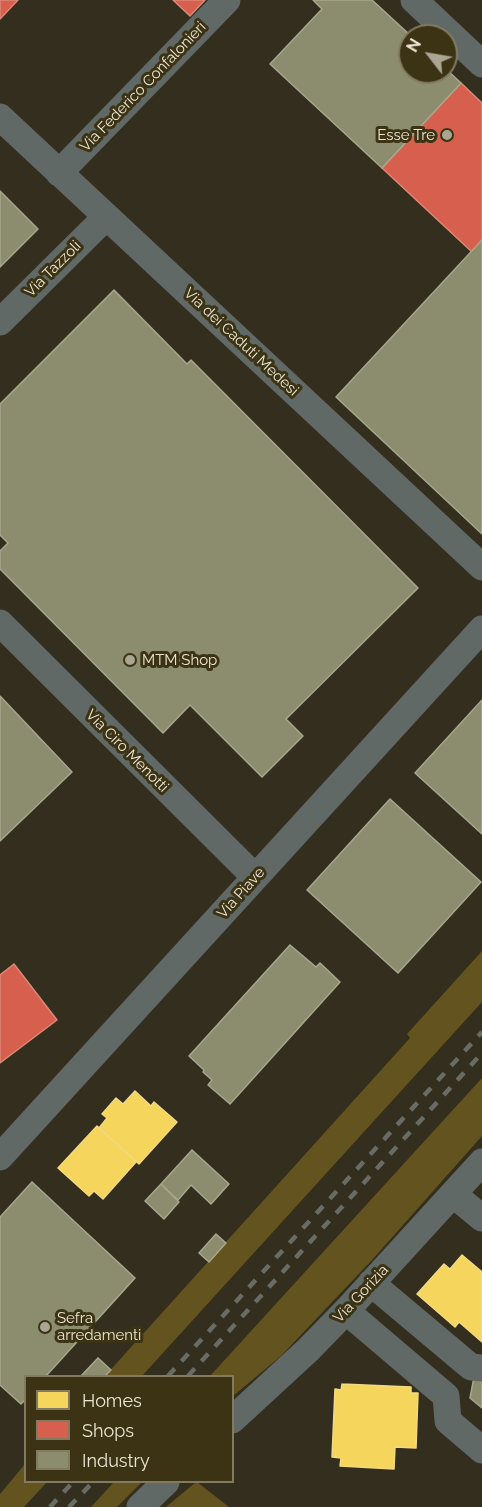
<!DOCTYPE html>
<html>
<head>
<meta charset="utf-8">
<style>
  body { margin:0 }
  #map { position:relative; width:482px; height:1507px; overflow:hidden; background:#332e1e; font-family:Raleway,sans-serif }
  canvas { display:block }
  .legend { position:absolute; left:24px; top:1375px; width:210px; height:108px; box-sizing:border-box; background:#3c3315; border:2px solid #827b61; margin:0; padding:8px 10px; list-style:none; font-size:18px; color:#ebe6d4 }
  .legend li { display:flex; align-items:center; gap:12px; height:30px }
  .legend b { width:30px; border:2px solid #827b61 }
  .north { position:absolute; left:398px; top:24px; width:60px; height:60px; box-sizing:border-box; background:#3c3315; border:2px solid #827b61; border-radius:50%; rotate:301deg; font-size:16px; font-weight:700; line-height:24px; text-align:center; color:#ebe6d4 }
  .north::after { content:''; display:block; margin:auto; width:21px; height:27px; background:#aba694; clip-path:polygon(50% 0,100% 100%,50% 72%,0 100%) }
</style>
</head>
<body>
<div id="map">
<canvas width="482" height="1507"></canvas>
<ul class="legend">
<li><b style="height:16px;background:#f6d55c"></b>Homes</li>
<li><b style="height:16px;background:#d6604d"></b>Shops</li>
<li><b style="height:16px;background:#8c8c6e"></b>Industry</li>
</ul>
<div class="north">N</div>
</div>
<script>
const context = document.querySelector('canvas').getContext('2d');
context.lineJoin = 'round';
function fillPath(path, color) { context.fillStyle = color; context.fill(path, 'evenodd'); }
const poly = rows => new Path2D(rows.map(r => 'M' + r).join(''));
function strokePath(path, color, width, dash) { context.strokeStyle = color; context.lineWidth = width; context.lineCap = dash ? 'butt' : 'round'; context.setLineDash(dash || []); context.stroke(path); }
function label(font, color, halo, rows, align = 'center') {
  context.font = font + ' Raleway,sans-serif'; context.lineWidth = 6; context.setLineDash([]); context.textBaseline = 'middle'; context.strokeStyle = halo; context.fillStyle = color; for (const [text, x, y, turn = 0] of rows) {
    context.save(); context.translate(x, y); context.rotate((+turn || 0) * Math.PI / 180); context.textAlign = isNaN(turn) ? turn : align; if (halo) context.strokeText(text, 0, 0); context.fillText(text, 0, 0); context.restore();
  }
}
fillPath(poly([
  [482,951,482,1002,142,1376,105,1376,410,1038,407,1034],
  [482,1078,482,1136,372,1260,281,1356,233,1396,232,1376,210,1376],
  [25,1464,26,1482,47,1482,24,1507,0,1507,0,1494],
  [114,1482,142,1482,117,1507,91,1507],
  [196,1482,197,1482,229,1507,166,1507]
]), '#63531f');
const homes = poly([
  [135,1091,151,1106,154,1102,177,1122,139,1164,99,1128,107,1118,102,1114,116,1098,123,1104,135,1091],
  [97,1126,136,1162,103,1199,94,1191,89,1196,58,1168,97,1126],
  [462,1255,482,1272,482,1342,459,1322,455,1327,417,1294,444,1264,450,1269,462,1255],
  [342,1384,411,1387,411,1393,418,1393,416,1448,395,1447,394,1469,340,1466,341,1458,332,1457,335,1389,341,1390,342,1384]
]);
fillPath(homes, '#f6d55c');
strokePath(homes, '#f3da80', 1.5);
const shops = poly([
  [0,0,18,0,0,19,0,0],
  [173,0,205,0,190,16,173,0],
  [461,83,482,103,482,240,472,252,382,168,461,83],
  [14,964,57,1020,0,1063,0,975,14,964]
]);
fillPath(shops, '#d6604d');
strokePath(shops, '#dc8876', 1.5);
const industry = poly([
  [313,0,372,0,411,36,410,72,446,72,446,69,461,83,382,168,270,64,322,9,313,0],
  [0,191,38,229,0,267,0,191],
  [482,240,482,534,336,397,482,240],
  [114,290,187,364,191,360,418,588,286,719,303,736,262,777,190,705,163,733,0,569,0,551,8,543,0,535,0,404,114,290],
  [0,696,72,772,0,841,0,696],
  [482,700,482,834,415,773,482,700],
  [390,799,481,882,398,973,307,890,390,799],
  [290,945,316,967,320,963,340,982,230,1104,208,1085,212,1080,203,1072,204,1070,189,1056,290,945],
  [192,1150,229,1184,211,1204,191,1185,178,1200,161,1184,192,1150],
  [32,1182,135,1278,46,1376,26,1376,26,1399,21,1404,0,1385,0,1217,32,1182],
  [161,1184,179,1202,164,1219,145,1201,161,1184],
  [216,1234,226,1243,209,1262,199,1253,216,1234],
  [98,1358,111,1370,105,1376,81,1376,98,1358],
  [474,1377,482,1379,482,1408,470,1398,474,1377]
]);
fillPath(industry, '#8c8c6e');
strokePath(industry, '#a8a78d', 1.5);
strokePath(poly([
  [414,0,482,64],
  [0,117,482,567],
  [59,173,227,0],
  [0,322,106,217],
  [0,623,255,877],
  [0,1157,482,629],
  [453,1194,482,1218],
  [371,1283,471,1367,482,1368],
  [346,1311,446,1396,448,1421,482,1450],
  [232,1420,308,1350,346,1311,482,1162],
  [140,1507,166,1482]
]), '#606966', 27);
strokePath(poly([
  [168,1376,482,1032],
  [188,1376,482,1053],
  [50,1507,73,1482],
  [69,1507,93,1482]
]), '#696c65', 4.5, [10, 10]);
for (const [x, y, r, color] of [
  [447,135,6,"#aba694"],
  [130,660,6,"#aba694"],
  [45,1327,6,"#aba694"]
]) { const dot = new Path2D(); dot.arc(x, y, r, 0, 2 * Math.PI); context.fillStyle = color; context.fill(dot); strokePath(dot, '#3c3315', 2); }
label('15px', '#ebe6d4', '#3c3315', [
  ["Via Federico Confalonieri",143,87,-46],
  ["Via Tazzoli",53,269,-45],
  ["Via dei Caduti Medesi",241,342,43],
  ["Via Ciro Menotti",127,751,45],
  ["Via Piave",241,893,-48],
  ["Via Gorizia",361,1294,-47]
]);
label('15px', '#ebe6d4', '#3c3315', [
  ["Esse Tre",435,135,"right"],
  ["MTM Shop",142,660],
  ["Sefra",57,1318],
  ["arredamenti",57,1335]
], 'left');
</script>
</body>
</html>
